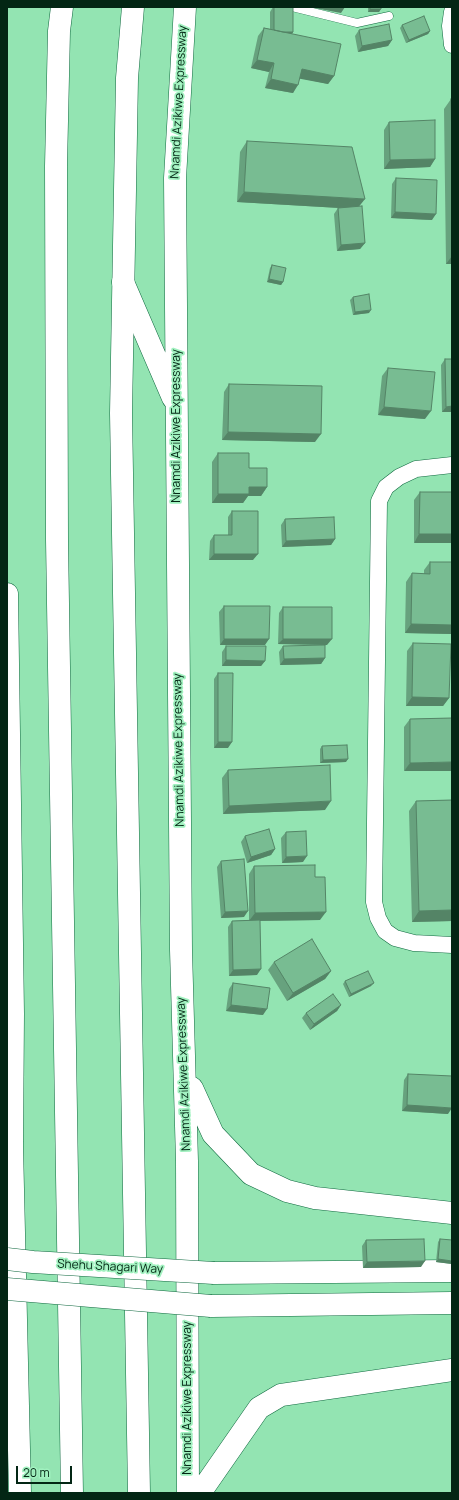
<!DOCTYPE html>
<html>
<head>
<meta charset="utf-8">
<style>
  body { margin:0 }
  #map { position:relative; width:459px; height:1500px; overflow:hidden; background:#93e4b2; font-family:Manrope,sans-serif }
  canvas { display:block }
  .frame { position:absolute; inset:0; border:8px solid #032614; pointer-events:none }
  .scale { position:absolute; left:16px; top:1466px; width:56px; height:18px; box-sizing:border-box; border:2px solid #032614; border-top:0; padding-left:5px; font-size:12px; line-height:14px; white-space:nowrap; color:#032614; -webkit-text-stroke:3px #a0f1bf; paint-order:stroke }
</style>
</head>
<body>
<div id="map">
<canvas width="459" height="1500"></canvas>
<div class="frame"></div>
<div class="scale">20 m</div>
</div>
<script>
const context = document.querySelector('canvas').getContext('2d');
context.lineJoin = 'round';
const poly = rows => new Path2D(rows.map(r => 'M' + r).join(''));
function strokePath(path, color, width, dash) { context.strokeStyle = color; context.lineWidth = width; context.lineCap = dash ? 'butt' : 'round'; context.setLineDash(dash || []); context.stroke(path); }
function fillPath(path, color) { context.fillStyle = color; context.fill(path, 'evenodd'); }
function label(font, color, halo, rows, align = 'center') {
  context.font = font + ' Manrope,sans-serif'; context.lineWidth = 3.5; context.setLineDash([]); context.textBaseline = 'middle'; context.strokeStyle = halo; context.fillStyle = color; for (const [text, x, y, turn = 0] of rows) {
    context.save(); context.translate(x, y); context.rotate((+turn || 0) * Math.PI / 180); context.textAlign = isNaN(turn) ? turn : align; if (halo) context.strokeText(text, 0, 0); context.fillText(text, 0, 0); context.restore();
  }
}
const service = poly([
  [292,7,357,23,389,16]
]);
const minor = poly([
  [452,12,450,26,452,45],
  [452,465,416,469,399,477,386,487,379,501,374,902,378,918,385,931,395,938,414,943,452,945]
]);
const secondary = poly([
  [214,1273,452,1271],
  [211,1306,452,1303]
]);
const trunk = poly([
  [185,7,175,178,181,950,187,1161,188,1493],
  [123,282,173,398],
  [7,594,13,1014,12,1146,20,1493],
  [186,1085,192,1088,213,1134,251,1174,287,1191,315,1198,452,1213],
  [200,1493,259,1408,281,1395,452,1370]
]);
const motorway = poly([
  [62,7,59,31,56,166,57,540,72,1493],
  [133,7,127,78,121,413,139,1493]
]);
strokePath(service, '#0f693f', 9);
strokePath(minor, '#0f693f', 17);
strokePath(secondary, '#0f693f', 23);
strokePath(trunk, '#0f693f', 23);
strokePath(motorway, '#0f693f', 23);
strokePath(service, '#fff', 8);
strokePath(minor, '#fff', 16);
strokePath(secondary, '#fff', 22);
strokePath(trunk, '#fff', 22);
strokePath(motorway, '#fff', 22);
const secondaryBridge = poly([
  [7,1259,33,1262,214,1273],
  [7,1289,211,1306]
]);
strokePath(secondaryBridge, '#0f693f', 23, []);
strokePath(secondaryBridge, '#fff', 22);
fillPath(poly([
  [273,7,293,7,293,32,292,34,334,76,328,84,300,78,293,93,265,88,269,72,251,68,258,36,264,28,270,29,270,12],
  [368,7,381,7,379,12,368,12],
  [402,25,430,31,428,34,406,43,400,28],
  [359,30,392,40,388,46,358,52,355,36],
  [451,99,452,99,452,264,446,264,444,109],
  [389,122,435,159,430,167,384,169,384,130],
  [247,141,359,207,365,243,360,249,337,251,334,214,338,208,340,208,237,202,240,152],
  [396,178,432,220,391,218,392,184],
  [272,265,283,282,281,285,267,282,270,268],
  [353,297,369,313,353,315,350,300],
  [445,359,452,412,442,412,441,365],
  [388,368,425,419,378,415,382,376],
  [229,384,315,442,222,440,224,392],
  [218,453,249,468,267,487,261,496,248,496,243,503,212,503,212,462],
  [420,492,452,492,414,543,414,500],
  [232,511,253,560,209,560,210,541,214,535,228,535,228,517],
  [285,519,335,539,331,545,282,547,281,525],
  [430,562,452,562,452,634,405,633,406,582,412,573,424,574,424,570],
  [224,606,265,645,220,645,219,612],
  [283,607,327,645,278,644,279,613],
  [413,643,449,698,443,706,406,706,407,651],
  [226,646,265,661,261,666,222,666,222,652],
  [283,646,325,658,321,664,280,665,279,652],
  [218,673,228,748,214,748,214,679],
  [452,718,404,771,404,727,410,719],
  [322,746,346,762,320,763,320,749],
  [228,770,325,810,223,814,222,778],
  [452,800,452,921,412,922,409,811,416,801],
  [286,832,303,862,282,863,281,838],
  [245,836,275,849,271,855,247,863,241,842],
  [221,861,244,917,221,918,217,867],
  [254,866,315,877,320,920,260,921,257,975,229,976,228,927,232,921,249,920,249,874],
  [274,962,331,971,325,979,287,1001,268,970],
  [345,981,371,986,349,997,343,984],
  [233,983,263,1015,226,1011,229,989],
  [341,1005,337,1011,310,1030,302,1018,306,1013],
  [408,1074,448,1114,402,1111,404,1080],
  [440,1239,452,1264,436,1262,438,1242],
  [366,1240,421,1267,363,1268,362,1246]
]), '#67a27e');
fillPath(poly([
  [309,7,345,7,341,13],
  [370,9,381,9,379,12,368,12],
  [430,31,428,34,406,43,409,40],
  [274,32,293,32,289,38],
  [392,40,388,46,358,52,362,46],
  [257,60,274,63,269,72,251,68],
  [302,69,334,76,328,84,296,78],
  [271,79,298,85,293,93,265,88],
  [435,159,430,167,384,169,390,160],
  [244,192,365,199,357,209,237,202],
  [395,212,436,214,432,220,391,218],
  [365,243,360,249,337,251,341,245],
  [452,256,452,264,446,264],
  [269,279,283,282,281,285,267,282],
  [371,310,369,313,353,315,355,312],
  [452,406,452,412,442,412,446,407],
  [384,407,431,411,425,419,378,415],
  [228,432,321,434,315,442,222,440],
  [249,487,267,487,261,496,248,496,243,503,212,503,218,494],
  [419,534,452,534,452,543,414,543],
  [335,539,331,545,282,547,286,541],
  [214,554,258,554,253,560,209,560],
  [411,624,452,625,452,634,405,633],
  [224,639,269,639,265,645,220,645],
  [283,639,332,639,327,645,278,644],
  [325,658,321,664,280,665,284,659],
  [226,660,265,661,261,666,222,666],
  [412,697,449,698,443,706,406,706],
  [218,742,232,742,228,748,214,748],
  [348,759,346,762,320,763,323,760],
  [452,762,452,771,404,771,410,763],
  [331,801,325,810,223,814,229,806],
  [275,849,271,855,247,863,251,857],
  [307,856,303,862,282,863,286,857],
  [452,910,452,921,412,922,419,911],
  [248,911,244,917,221,918,225,912],
  [326,912,320,920,249,921,255,913],
  [261,969,257,975,229,976,233,970],
  [331,971,325,979,287,1001,293,993],
  [374,983,371,986,349,997,351,994],
  [231,1005,267,1009,263,1015,226,1011],
  [341,1005,337,1011,310,1030,314,1024],
  [407,1105,452,1108,448,1114,402,1111],
  [438,1259,452,1261,452,1264,436,1262],
  [425,1261,421,1267,363,1268,367,1262]
]), '#548466');
const building = poly([
  [274,7,293,7,293,32,283,32,274,30,274,7],
  [370,7,381,7,381,9,370,9,370,7],
  [424,16,430,31,409,40,402,25,424,16],
  [389,24,392,40,362,46,359,30,389,24],
  [264,28,341,44,334,76,302,69,298,85,271,79,274,63,257,60,264,28],
  [451,99,452,99,452,146,451,99],
  [435,120,435,159,390,160,389,122,435,120],
  [247,141,352,147,365,199,244,192,247,141],
  [396,178,437,180,436,214,395,212,396,178],
  [362,206,365,243,341,245,338,208,362,206],
  [272,265,286,268,283,282,269,279,272,265],
  [369,294,371,310,355,312,353,297,369,294],
  [445,359,452,359,452,406,446,407,445,359],
  [388,368,435,372,431,411,384,407,388,368],
  [229,384,322,386,321,434,228,432,229,384],
  [218,453,249,453,249,468,267,468,267,487,249,487,249,494,218,494,218,453],
  [420,492,452,492,452,534,419,534,420,492],
  [232,511,258,511,258,554,214,554,214,535,232,535,232,511],
  [334,517,335,539,286,541,285,519,334,517],
  [430,562,452,562,452,625,411,624,412,573,430,574,430,562],
  [224,606,270,606,269,639,224,639,224,606],
  [283,607,332,607,332,639,283,639,283,607],
  [413,643,451,644,449,698,412,697,413,643],
  [325,645,325,658,284,659,283,646,325,645],
  [226,646,266,646,265,661,226,660,226,646],
  [218,673,233,673,232,742,218,742,218,673],
  [452,718,452,762,410,763,410,719,452,718],
  [347,745,348,759,323,760,322,746,347,745],
  [330,765,331,801,229,806,228,770,330,765],
  [452,800,452,910,419,911,416,801,452,800],
  [269,829,275,849,251,857,245,836,269,829],
  [306,831,307,856,286,857,286,832,306,831],
  [244,859,248,911,225,912,221,861,244,859],
  [315,865,315,877,325,877,326,912,255,913,254,866,315,865],
  [260,920,261,969,233,970,232,921,260,920],
  [312,939,331,971,293,993,274,962,312,939],
  [368,971,374,983,351,994,345,981,368,971],
  [233,983,270,988,267,1009,231,1005,233,983],
  [333,994,341,1005,314,1024,306,1013,333,994],
  [408,1074,452,1076,452,1108,407,1105,408,1074],
  [424,1239,425,1261,367,1262,366,1240,424,1239],
  [440,1239,452,1240,452,1261,438,1259,440,1239]
]);
fillPath(building, '#78bc92');
strokePath(building, '#548466', 1);
label('12px', '#032614', '#a0f1bf', [
  ["Nnamdi Azikiwe Expressway",179,102,-87],
  ["Nnamdi Azikiwe Expressway",177,426,-90],
  ["Nnamdi Azikiwe Expressway",179,750,-91],
  ["Nnamdi Azikiwe Expressway",184,1074,-92],
  ["Shehu Shagari Way",110,1267,3],
  ["Nnamdi Azikiwe Expressway",188,1398,-90]
]);
</script>
</body>
</html>
